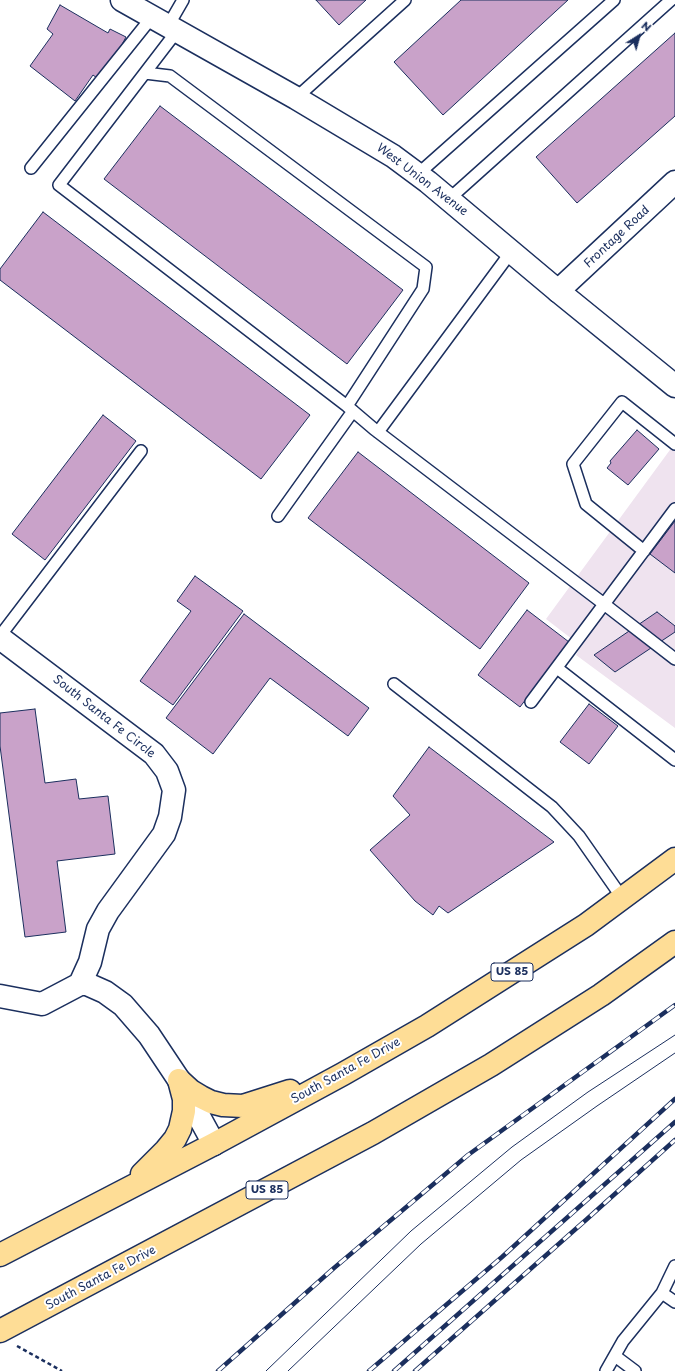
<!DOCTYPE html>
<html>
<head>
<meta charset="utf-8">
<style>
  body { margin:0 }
  #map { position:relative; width:675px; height:1371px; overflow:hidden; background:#fff; font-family:"Playpen Sans",sans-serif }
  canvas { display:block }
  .north { position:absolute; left:619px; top:16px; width:40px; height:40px; -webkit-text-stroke:3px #fff; paint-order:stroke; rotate:37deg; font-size:11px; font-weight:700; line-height:16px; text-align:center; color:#1b2f5e }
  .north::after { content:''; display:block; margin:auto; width:14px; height:18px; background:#1b2f5e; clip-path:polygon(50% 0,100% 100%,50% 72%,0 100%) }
</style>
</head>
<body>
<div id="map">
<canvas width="675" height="1371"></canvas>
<div class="north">N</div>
</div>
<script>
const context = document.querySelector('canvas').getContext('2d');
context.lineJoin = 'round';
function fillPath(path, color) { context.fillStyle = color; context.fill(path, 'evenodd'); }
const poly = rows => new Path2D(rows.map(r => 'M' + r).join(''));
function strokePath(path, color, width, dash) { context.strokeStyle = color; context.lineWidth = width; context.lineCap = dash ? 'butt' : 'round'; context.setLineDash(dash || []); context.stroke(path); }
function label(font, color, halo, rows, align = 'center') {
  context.font = font + ' "Playpen Sans",sans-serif'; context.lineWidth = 4; context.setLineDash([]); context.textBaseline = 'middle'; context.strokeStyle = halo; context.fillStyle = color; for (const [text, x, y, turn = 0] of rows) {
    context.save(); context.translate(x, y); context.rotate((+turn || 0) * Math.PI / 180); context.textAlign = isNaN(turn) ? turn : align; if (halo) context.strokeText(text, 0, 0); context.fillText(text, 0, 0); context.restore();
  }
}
fillPath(poly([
  [675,443,675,728,576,655,581,646,546,619]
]), '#efe3ef');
const building = poly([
  [316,0,366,0,339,25,316,0],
  [461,0,568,0,443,115,394,62,461,0],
  [60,5,108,33,110,29,126,37,117,54,115,53,97,78,93,75,75,101,30,66,53,34,47,29,60,5],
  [675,33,675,116,577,203,536,157,675,33],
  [160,106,403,290,347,364,104,179,160,106],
  [43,212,310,415,261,479,0,280,0,269,43,212],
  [103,415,136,441,45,560,12,534,103,415],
  [637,430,659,449,628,485,607,468,611,463,610,461,637,430],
  [358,452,529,583,480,649,308,518,358,452],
  [675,521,675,573,650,554,675,521],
  [195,576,243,611,173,705,140,681,191,611,177,601,195,576],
  [527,610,569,642,520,707,478,675,527,610],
  [657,612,675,626,675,632,615,672,594,655,657,612],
  [244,614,369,708,348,736,270,678,213,754,166,718,244,614],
  [589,704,618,726,589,764,560,742,589,704],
  [35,709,45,783,76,779,79,799,108,796,115,854,57,861,66,932,25,937,0,746,0,713,35,709],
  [429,747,554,842,448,913,439,906,433,915,415,901,370,850,410,815,393,796,429,747]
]);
fillPath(building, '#c9a2c9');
strokePath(building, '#1b2f5e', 1);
const service = poly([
  [168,26,183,0],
  [177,31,59,185,347,406,374,429,604,604,675,659],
  [145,73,170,76,426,267,423,289,347,406],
  [296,98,405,0],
  [31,168,152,17],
  [418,174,614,0],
  [449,199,671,0],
  [378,432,511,252],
  [278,516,353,411],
  [644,551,586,504,573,464,622,402,675,444],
  [0,636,141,451],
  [557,668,675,760],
  [394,684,552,807,579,836,623,899],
  [531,702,675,509],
  [662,1293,675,1302],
  [615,1356,635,1371],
  [606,1371,623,1341,662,1293,675,1266]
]);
const minor = poly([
  [558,291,675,182],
  [0,638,154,754,167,771,174,790,170,817,164,834,108,911,98,929,90,962,80,984,42,1004,0,996],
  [80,984,87,984,105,992,123,1005,149,1035,179,1080,214,1144]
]);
const tertiary = poly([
  [122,0,296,98,393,156,428,182,558,291,675,386]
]);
const trunk = poly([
  [179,1080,191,1091,201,1097,211,1102,223,1105,243,1106,290,1091],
  [142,1174,166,1150,175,1139,180,1129,184,1111,184,1099,179,1080],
  [0,1255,214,1144,343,1074,427,1026,586,925,675,859],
  [0,1331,373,1133,491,1065,601,995,675,942]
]);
strokePath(service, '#1b2f5e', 14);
strokePath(minor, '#1b2f5e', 25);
strokePath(tertiary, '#1b2f5e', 25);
strokePath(trunk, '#1b2f5e', 25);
strokePath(poly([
  [17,1346,62,1371]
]), '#1b2f5e', 2.5, [4, 3]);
strokePath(service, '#fff', 11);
strokePath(minor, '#fff', 22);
strokePath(tertiary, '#fff', 22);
strokePath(trunk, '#fedd96', 22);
strokePath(poly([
  [266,1371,411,1231,512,1147,588,1092,675,1035],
  [288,1371,421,1244,521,1160,597,1106,675,1053]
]), '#1b2f5e', 1);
const rail = poly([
  [218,1371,334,1268,468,1155,675,1005],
  [369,1371,502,1257,675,1099],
  [394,1371,675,1122],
  [415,1371,587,1219,675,1140]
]);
strokePath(rail, '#1b2f5e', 4.5);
strokePath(rail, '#fff', 3, [9]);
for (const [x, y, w] of [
  [512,972,42],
  [267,1190,42]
]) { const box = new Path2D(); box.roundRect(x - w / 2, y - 9, w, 18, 3); context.fillStyle = '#fff'; context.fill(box); strokePath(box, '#1b2f5e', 1); }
label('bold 11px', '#1b2f5e', null, [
  ["US 85",512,972],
  ["US 85",267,1190]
]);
label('12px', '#1b2f5e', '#fff', [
  ["West Union Avenue",422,180,37],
  ["Frontage Road",617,237,-43],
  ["South Santa Fe Circle",104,717,38],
  ["South Santa Fe Drive",346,1071,-29],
  ["South Santa Fe Drive",101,1278,-28]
]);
</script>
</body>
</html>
